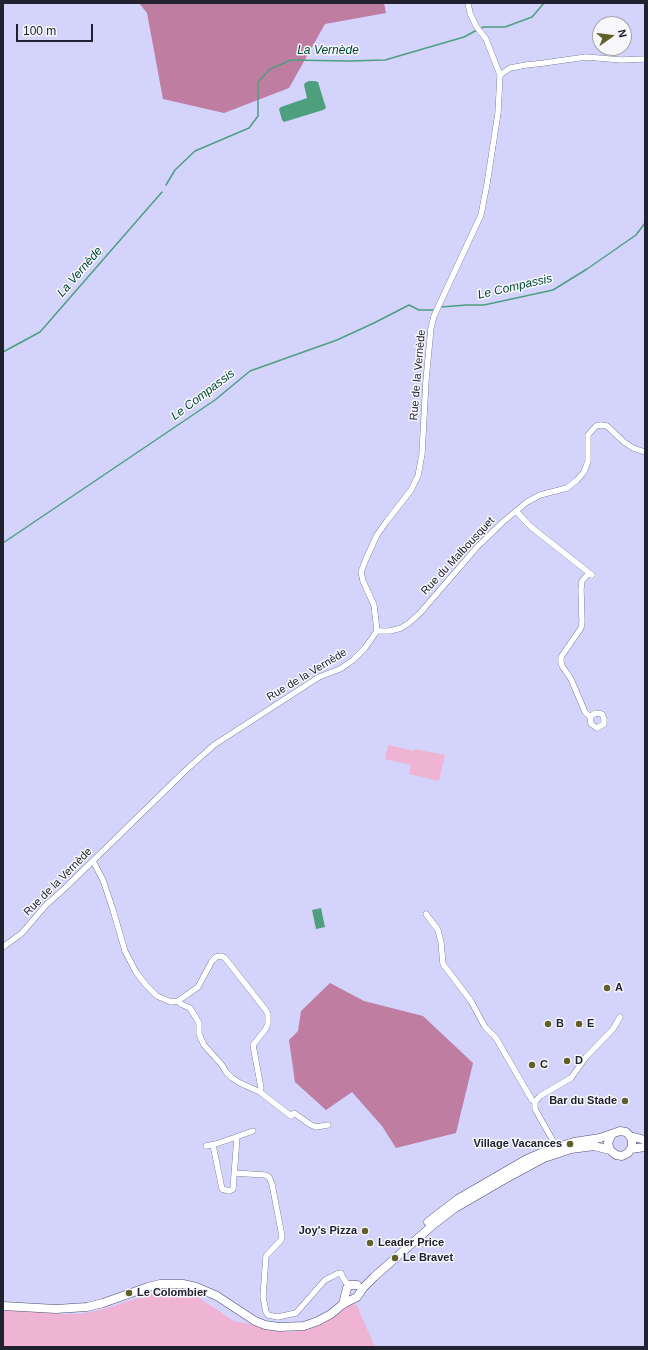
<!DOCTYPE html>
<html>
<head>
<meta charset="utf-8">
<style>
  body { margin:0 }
  #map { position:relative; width:648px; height:1350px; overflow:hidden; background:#d3d3fb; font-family:Helvetica,sans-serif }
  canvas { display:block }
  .frame { position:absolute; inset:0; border:4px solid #21212f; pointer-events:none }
  .north { position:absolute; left:592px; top:16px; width:40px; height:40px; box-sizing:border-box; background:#f8f8fc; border:1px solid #a2a2aa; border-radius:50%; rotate:76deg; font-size:11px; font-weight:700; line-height:16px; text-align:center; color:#21212f }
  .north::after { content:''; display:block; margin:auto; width:14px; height:18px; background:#625f2b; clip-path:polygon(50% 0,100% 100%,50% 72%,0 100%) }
  .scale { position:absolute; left:16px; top:24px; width:77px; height:18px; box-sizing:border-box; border:2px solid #21212f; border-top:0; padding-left:5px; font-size:12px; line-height:14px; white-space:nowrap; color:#21212f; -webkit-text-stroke:3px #f8f8fc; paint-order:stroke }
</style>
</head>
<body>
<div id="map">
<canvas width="648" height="1350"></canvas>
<div class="frame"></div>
<div class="north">N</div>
<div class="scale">100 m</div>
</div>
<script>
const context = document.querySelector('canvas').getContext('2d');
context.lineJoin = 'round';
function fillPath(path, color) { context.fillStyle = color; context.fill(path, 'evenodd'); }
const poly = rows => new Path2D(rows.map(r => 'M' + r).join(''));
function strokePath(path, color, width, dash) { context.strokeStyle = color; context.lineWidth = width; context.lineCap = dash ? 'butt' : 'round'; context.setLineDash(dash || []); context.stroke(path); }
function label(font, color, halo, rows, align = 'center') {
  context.font = font + ' Helvetica,sans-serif'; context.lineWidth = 3; context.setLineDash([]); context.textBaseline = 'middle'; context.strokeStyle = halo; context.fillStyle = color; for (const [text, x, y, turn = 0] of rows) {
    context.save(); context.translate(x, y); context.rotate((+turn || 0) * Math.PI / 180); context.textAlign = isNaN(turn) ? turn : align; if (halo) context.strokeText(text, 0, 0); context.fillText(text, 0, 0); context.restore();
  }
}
fillPath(poly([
  [388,745,414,751,415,749,445,755,439,781,409,774,411,765,385,759],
  [178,1291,198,1297,234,1321,289,1332,308,1330,326,1322,351,1303,357,1306,375,1347,3,1347,3,1308,59,1314,79,1314,100,1310,158,1292]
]), '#efb4d4');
fillPath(poly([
  [139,3,384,3,386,13,325,24,289,88,224,113,163,99,147,13],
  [330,983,364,1001,423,1016,473,1063,456,1133,396,1148,382,1126,352,1092,326,1110,295,1082,289,1040,298,1031,301,1011]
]), '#bf7da2');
fillPath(poly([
  [309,81,315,81,318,82,326,108,323,110,284,122,282,120,279,109,281,107,307,98,304,85,305,83],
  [321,908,325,927,316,929,312,910]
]), '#4e9f7e');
strokePath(poly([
  [481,28,484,27,505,27,532,17,544,3],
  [166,185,175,170,195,151,249,128,258,116,258,82,270,69,291,60,348,61,385,60,464,37,477,30],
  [440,307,467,305,484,305,553,290,587,269,636,235,645,223],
  [3,352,40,332,162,192],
  [3,543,215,400,250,371,337,340,374,323,409,305,419,310,433,310]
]), '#4e9f7e', 1.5);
const minor = poly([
  [500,75,510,68,526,65,544,63,586,57,621,60,645,59],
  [516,511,531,527,592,575],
  [589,573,582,581,581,589,582,622,581,628,561,657,561,662,562,666,571,679,585,712,590,717,591,724,597,728,604,724,604,719,602,714,595,713,590,717],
  [377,631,390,631,401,628,409,623,420,613,478,546,504,521,527,502,540,495,567,488,577,480,584,472,588,461,588,435,596,426,601,425,607,426,624,442,633,448,645,452],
  [93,861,103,880,113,910,125,951,136,972,146,985,157,996,171,1002,178,1001,198,987,212,961,216,957,221,956,225,958,265,1009,268,1014,268,1024,265,1030,253,1045,261,1088,260,1092,240,1083,232,1078,226,1072,222,1065,204,1045,199,1034,199,1023,190,1008,181,1004,178,1001],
  [426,914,438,930,441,942,443,964,471,1001,485,1027,496,1038,532,1100,535,1102],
  [3,947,22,933,46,905,64,889,186,770,214,745,319,677,340,669,353,660,365,648,377,631,374,605,363,581,361,572,366,559,377,535,387,521,411,490,418,476,422,454,426,380,431,328,434,316,481,215,487,184,498,113,500,75,486,39,476,26,470,13,468,3],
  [260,1092,291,1116,294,1113,311,1125,316,1127,328,1125],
  [552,1139,535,1109,535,1102,540,1096,571,1078,586,1057,613,1029,620,1017],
  [213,1145,222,1189,229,1191,233,1189,237,1137],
  [206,1146,216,1144,253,1131],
  [234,1173,265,1175,269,1177,272,1184,282,1236,281,1240,266,1256,263,1297,266,1312,268,1315,278,1317,296,1313,325,1280,337,1274,341,1273,343,1278,349,1286]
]);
const secondary = poly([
  [630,1136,645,1140],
  [631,1149,645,1147],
  [428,1222,458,1199,527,1159,546,1151,574,1142,600,1138,620,1131,626,1132,630,1136,632,1140,632,1147,628,1153,622,1156,616,1155,610,1150,608,1143,612,1134],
  [343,1304,347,1288,350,1285,357,1285],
  [3,1306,56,1309,87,1307,103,1303,148,1287,160,1284,183,1284,196,1287,217,1296,255,1321,265,1325,279,1327,304,1326,318,1321,331,1314,343,1304,357,1297,363,1288,374,1277,434,1224,455,1208,505,1179,544,1158,571,1149,594,1146,610,1150]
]);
strokePath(minor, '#4f4e70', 6);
strokePath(secondary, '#4f4e70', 9);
strokePath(minor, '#fff', 5.5);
strokePath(secondary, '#fff', 8);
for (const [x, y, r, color] of [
  [607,988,4,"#625f2b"],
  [548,1024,4,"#625f2b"],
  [579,1024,4,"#625f2b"],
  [567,1061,4,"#625f2b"],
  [532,1065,4,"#625f2b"],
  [625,1101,4,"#625f2b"],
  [570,1144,4,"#625f2b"],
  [365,1231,4,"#625f2b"],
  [370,1243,4,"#625f2b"],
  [395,1258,4,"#625f2b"],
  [129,1293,4,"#625f2b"]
]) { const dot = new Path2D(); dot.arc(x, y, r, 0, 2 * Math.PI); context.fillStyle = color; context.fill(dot); strokePath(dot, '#f8f8fc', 1.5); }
label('11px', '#21212f', '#f8f8fc', [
  ["Rue de la Vernède",418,375,-85],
  ["Rue du Malbousquet",458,556,-47],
  ["Rue de la Vernède",307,675,-31],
  ["Rue de la Vernède",58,882,-45]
]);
label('bold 11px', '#21212f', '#f8f8fc', [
  ["A",615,988],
  ["B",556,1024],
  ["E",587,1024],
  ["D",575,1061],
  ["C",540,1065],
  ["Bar du Stade",617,1101,"right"],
  ["Village Vacances",562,1144,"right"],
  ["Joy's Pizza",357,1231,"right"],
  ["Leader Price",378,1243],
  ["Le Bravet",403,1258],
  ["Le Colombier",137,1293]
], 'left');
label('italic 12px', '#004832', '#f8f8fc', [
  ["La Vernède",328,51],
  ["La Vernède",80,272,-49],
  ["Le Compassis",515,287,-13],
  ["Le Compassis",203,395,-37]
]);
</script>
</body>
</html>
